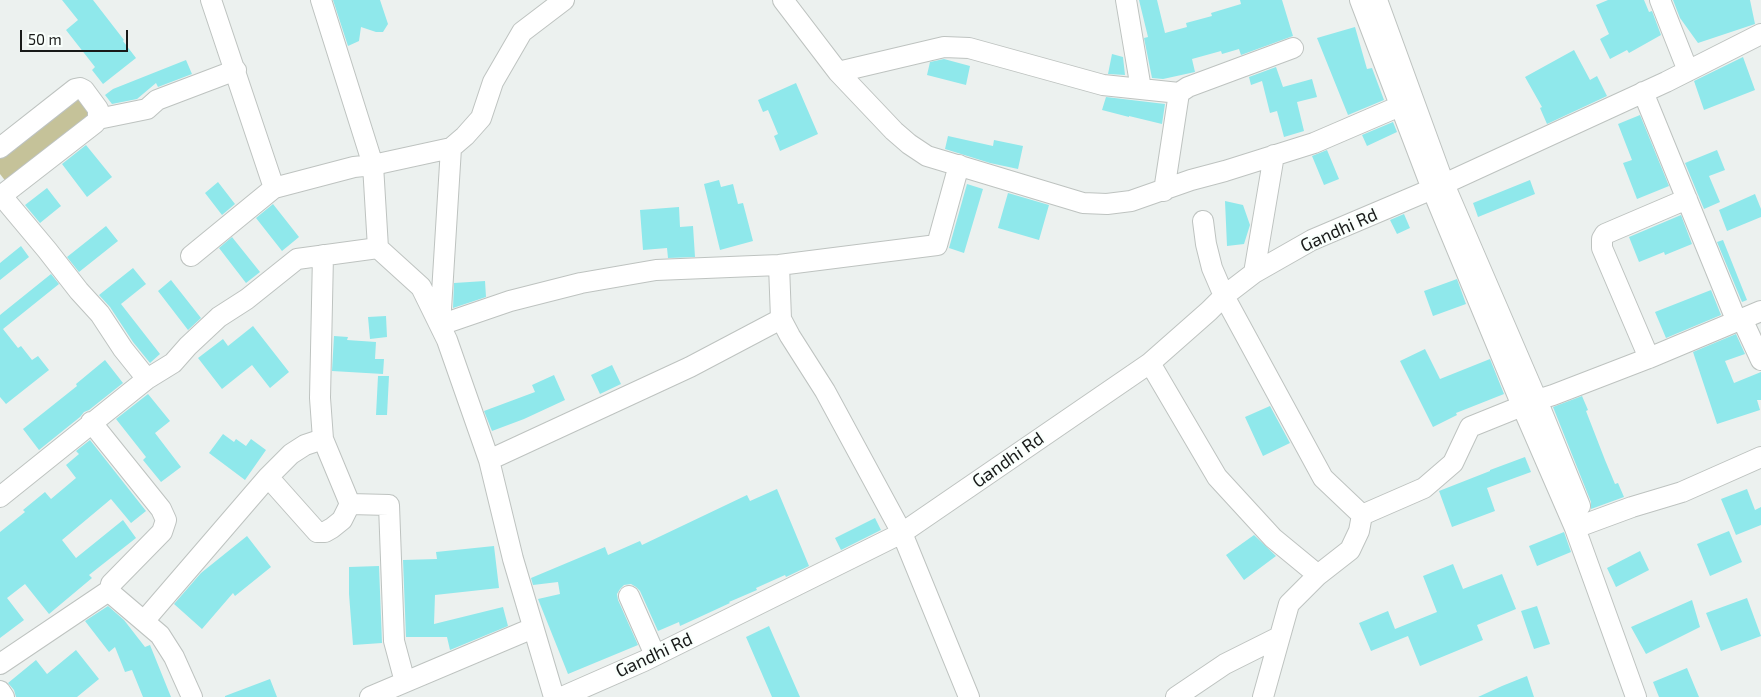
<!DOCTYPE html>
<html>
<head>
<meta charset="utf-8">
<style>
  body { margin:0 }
  #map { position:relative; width:1761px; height:697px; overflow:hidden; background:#ecf1ef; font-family:"Exo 2",sans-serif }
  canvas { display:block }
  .scale { position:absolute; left:20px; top:30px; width:108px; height:22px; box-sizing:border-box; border:2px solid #181a19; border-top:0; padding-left:6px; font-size:15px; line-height:18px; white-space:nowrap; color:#181a19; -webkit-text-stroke:4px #f9fffc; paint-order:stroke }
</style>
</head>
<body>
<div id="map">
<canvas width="1761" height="697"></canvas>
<div class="scale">50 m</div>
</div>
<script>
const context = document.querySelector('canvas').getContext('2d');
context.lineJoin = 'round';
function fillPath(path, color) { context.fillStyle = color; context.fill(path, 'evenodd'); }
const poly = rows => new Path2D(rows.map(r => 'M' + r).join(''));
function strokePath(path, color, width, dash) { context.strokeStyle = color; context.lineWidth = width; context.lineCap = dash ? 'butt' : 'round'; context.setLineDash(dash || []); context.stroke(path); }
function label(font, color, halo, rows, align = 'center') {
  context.font = font + ' "Exo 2",sans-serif'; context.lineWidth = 4.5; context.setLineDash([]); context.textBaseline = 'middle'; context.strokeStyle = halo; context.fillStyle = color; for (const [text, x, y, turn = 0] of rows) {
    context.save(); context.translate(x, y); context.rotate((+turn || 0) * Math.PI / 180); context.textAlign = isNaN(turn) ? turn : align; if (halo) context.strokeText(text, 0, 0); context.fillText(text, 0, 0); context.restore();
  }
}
fillPath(poly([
  [77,97,91,107,94,122,7,183,0,174,0,158,28,134]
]), '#c5c299');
fillPath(poly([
  [62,0,93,0,124,40,123,41,136,58,103,84,92,70,95,67,66,30,78,20],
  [333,0,380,0,388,24,383,32,376,32,361,27,359,41,348,46],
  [1139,0,1157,0,1165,33,1187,27,1186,23,1212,16,1211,13,1241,4,1240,0,1282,0,1293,36,1241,55,1239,49,1222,54,1221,51,1192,59,1195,72,1163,79,1152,78,1144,38,1148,37],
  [1608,0,1644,0,1649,12,1652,11,1661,35,1629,53,1627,50,1610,59,1600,39,1609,34,1596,5],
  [1673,0,1750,0,1755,24,1698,43,1680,18],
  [1355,27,1367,69,1372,68,1384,100,1348,115,1317,38],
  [1574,50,1590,80,1597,76,1607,96,1547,124,1540,108,1542,107,1525,77],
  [1112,54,1123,57,1125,75,1108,74],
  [1743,57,1755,90,1704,110,1694,81],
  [944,59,970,66,966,85,927,75,930,62],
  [186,60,192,74,158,87,156,83,137,99,112,104,105,95,113,89],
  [1276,67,1283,87,1312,79,1317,97,1297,102,1304,131,1284,137,1277,111,1270,113,1262,81,1251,85,1249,77],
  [796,83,818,134,780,151,774,136,778,134,768,110,763,112,758,100],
  [1106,97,1165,104,1162,124,1129,116,1129,117,1102,110],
  [1640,115,1669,186,1637,199,1623,163,1632,160,1618,124],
  [1393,122,1397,132,1367,146,1362,135],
  [948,136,993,146,994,140,1023,146,1018,169,990,163,945,149],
  [86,145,112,177,87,197,62,164],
  [1327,150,1339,179,1324,185,1312,156],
  [1717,150,1725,170,1709,176,1720,202,1704,209,1685,163],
  [719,180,721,187,733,184,738,204,743,203,753,241,720,250,704,184],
  [1530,180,1535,194,1478,217,1473,203],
  [218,182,235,204,222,215,205,193],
  [967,184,983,189,964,253,949,248],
  [47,188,61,206,40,223,25,205],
  [1008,193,1049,205,1039,240,998,228],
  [1755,194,1761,209,1761,217,1727,231,1719,210],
  [1225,201,1243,205,1250,225,1244,244,1227,246],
  [273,204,299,237,282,251,256,218],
  [679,207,680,227,693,226,695,257,668,258,667,248,643,250,640,210],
  [1404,214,1410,228,1397,234,1390,220],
  [1681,215,1692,244,1665,255,1664,252,1639,262,1629,237],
  [106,226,118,241,79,272,67,257],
  [232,237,260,272,246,283,219,248],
  [1723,240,1747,300,1742,302,1717,242],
  [21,246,29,257,0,280,0,263],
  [133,268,146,284,121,304,160,354,150,363,133,342,110,307,99,295],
  [51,274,59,284,3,329,18,348,21,346,32,360,38,356,49,370,6,404,0,397,0,315],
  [1457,279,1466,304,1433,316,1424,291],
  [171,280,201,318,188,330,158,291],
  [485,281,486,297,453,308,454,283],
  [1711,290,1721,315,1666,338,1655,312],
  [386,316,387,337,370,339,368,317],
  [253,326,289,372,270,388,252,365,222,389,198,358,223,339,228,346],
  [1736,334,1745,354,1725,361,1734,383,1761,372,1761,400,1757,400,1760,410,1717,424,1693,352],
  [334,336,348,337,347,340,376,342,375,359,384,359,383,374,332,371],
  [1425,349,1440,379,1490,359,1504,394,1456,413,1457,415,1433,427,1400,361],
  [105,360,123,383,89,410,84,412,80,417,39,450,23,429,77,386,76,384],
  [612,365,621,384,600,394,591,375],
  [554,375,565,400,524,419,492,431,484,411,535,392,532,385],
  [378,376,389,376,387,415,376,415],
  [148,394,170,421,155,433,181,467,161,482,143,460,146,457,116,419],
  [1582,396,1588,410,1586,411,1605,460,1615,484,1618,483,1624,497,1591,509,1591,502,1553,407],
  [1270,406,1290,443,1263,456,1245,417],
  [223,434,234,442,236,439,246,446,251,439,266,450,245,480,209,453],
  [90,440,146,511,131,523,111,499,62,540,76,558,123,520,136,538,89,575,92,578,49,614,25,584,7,598,24,620,0,638,0,532,25,512,23,510,45,492,51,499,76,478,66,465,79,454,76,451],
  [1525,457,1531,472,1487,488,1495,511,1452,527,1439,491,1490,471,1490,470],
  [777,489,809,566,786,577,785,575,756,588,757,590,729,602,730,603,704,615,680,626,679,622,658,631,640,591,636,587,631,584,624,585,620,589,617,594,618,600,638,645,568,674,538,599,560,594,558,582,533,585,531,578,605,547,608,555,640,541,642,545,747,495,750,501],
  [1747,489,1755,510,1761,507,1761,525,1736,535,1721,499],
  [875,518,881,530,841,550,835,538],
  [1729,531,1742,562,1710,576,1697,544],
  [1564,532,1571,552,1537,566,1529,546],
  [1254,535,1276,556,1244,580,1226,555],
  [247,536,271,567,235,596,233,593,202,629,174,604,201,573],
  [494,546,499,588,435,595,434,624,503,607,508,626,450,650,447,637,406,637,403,560,437,559,436,552],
  [1640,551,1649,570,1616,587,1607,568],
  [1453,564,1463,589,1502,574,1516,609,1477,625,1483,640,1420,666,1408,636,1371,651,1359,623,1388,611,1395,629,1437,612,1423,576],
  [379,566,382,643,353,645,349,594,349,567],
  [1747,598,1761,636,1721,651,1706,613],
  [1692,600,1700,627,1646,654,1631,627],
  [108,606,124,620,145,647,150,645,171,697,143,697,132,670,125,672,115,647,109,652,85,621],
  [1537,606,1550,644,1534,649,1521,611],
  [769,626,800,697,772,697,746,637],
  [76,650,99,679,77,697,16,697,14,690,8,683,36,660,47,674],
  [1687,668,1699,697,1659,697,1653,682],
  [1527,676,1534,697,1478,697,1502,686],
  [270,679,277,697,225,697,225,696]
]), '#8fe8eb');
const minor = poly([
  [211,0,274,188],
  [321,0,373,165,378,248],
  [783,0,838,72,894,131,909,144,927,156,1083,203,1107,204,1131,201,1191,180,1225,171,1314,143,1400,106],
  [1126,0,1141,89],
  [1360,0,1432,189,1525,413,1575,528,1636,697],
  [1377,0,1444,184,1537,400,1580,506],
  [1660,0,1688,71],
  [838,72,944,47,969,48,1103,85,1179,93],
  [1643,92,1737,322],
  [98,119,147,109,157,100,236,70],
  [0,148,75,89,80,88,84,90,98,109,98,119,95,123,1,196],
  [451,148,440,325,510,301,581,283,656,270,779,265,937,245,959,165],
  [1164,191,1179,93,1188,87,1293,48],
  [0,194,47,250,79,291,100,314,123,349,147,379,173,363,188,346,219,317,247,299,297,259,378,248,421,287,447,340,489,460,513,559,554,697],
  [1203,221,1206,244,1212,268,1224,296,1323,478,1362,515],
  [323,255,320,398,323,439,350,504,389,505,394,641,405,682],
  [191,256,274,188,354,167,373,165,451,148,465,136,481,118,493,82,522,32,564,0],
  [779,265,781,319,790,336,825,391,902,533,969,697],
  [1254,273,1274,155],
  [1742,319,1761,360],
  [1649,358,1602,248,1602,239,1605,234,1687,199],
  [1150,363,1217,477,1273,538,1318,575],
  [91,422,161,509,166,520,162,532,111,584,110,590,113,595,160,635,174,657,192,697],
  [489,460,690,367,781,319],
  [268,477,317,532,325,532,332,528,342,520,350,504],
  [0,497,147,379],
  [1362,515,1424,488,1453,463,1470,427,1537,400,1553,395,1649,358,1761,311],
  [1575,528,1632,507,1682,492,1761,457],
  [629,596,655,655],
  [144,621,268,477,291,454,305,445,323,439],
  [0,664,110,590],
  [0,691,4,697],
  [370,697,533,628],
  [562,697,644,661,902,533,1150,363,1209,311,1224,296,1254,273,1312,240,1444,184,1666,82,1761,34],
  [1176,697,1225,664,1279,637],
  [1263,697,1289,604,1318,575,1350,550,1359,531,1362,515]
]);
strokePath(minor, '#bec3c0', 22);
strokePath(minor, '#fff', 20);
label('18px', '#181a19', '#f9fffc', [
  ["Gandhi Rd",1339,230,-24],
  ["Gandhi Rd",1008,460,-35],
  ["Gandhi Rd",654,655,-25]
]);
</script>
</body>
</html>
